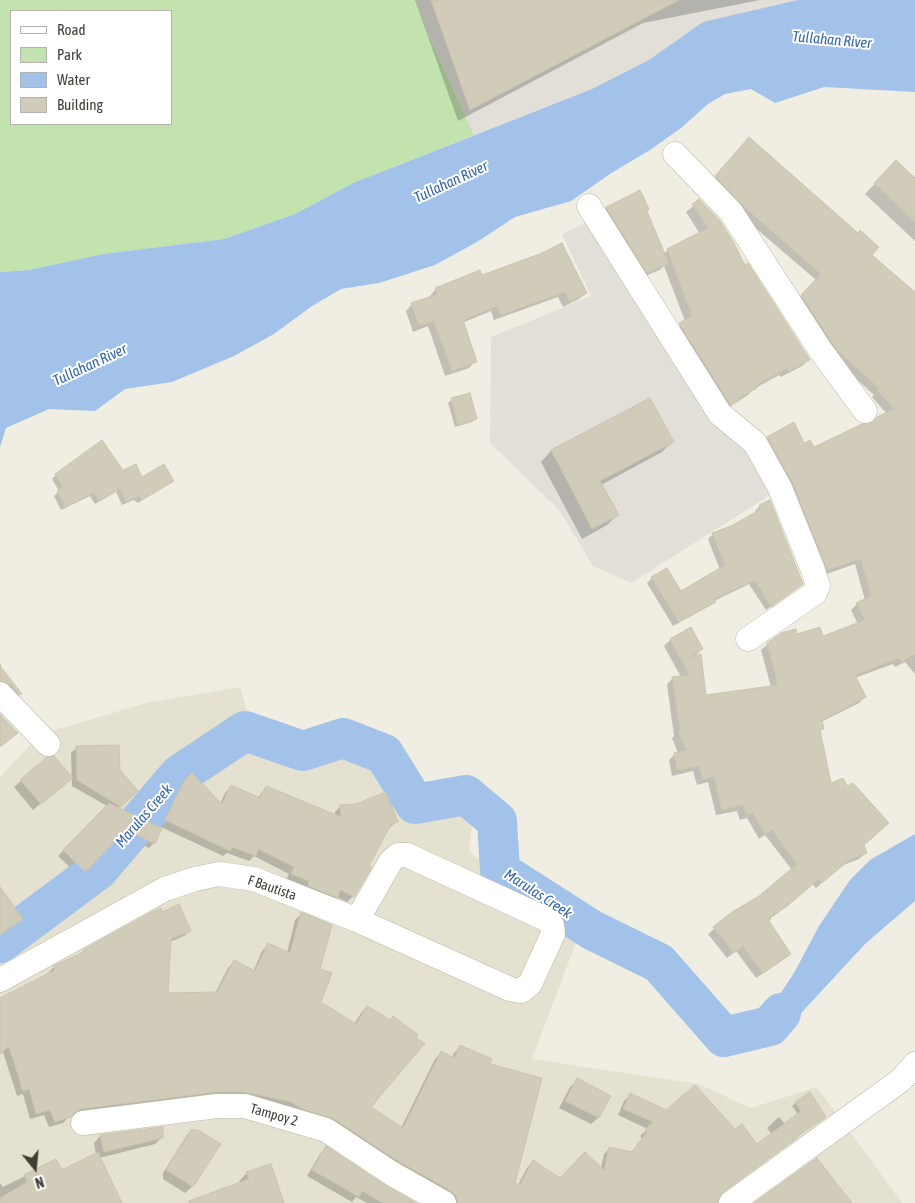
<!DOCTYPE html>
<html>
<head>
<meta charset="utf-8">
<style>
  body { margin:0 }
  #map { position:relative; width:915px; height:1203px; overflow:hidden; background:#f0eee3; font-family:"Asap Condensed",sans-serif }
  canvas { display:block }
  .legend { position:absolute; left:10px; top:10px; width:162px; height:115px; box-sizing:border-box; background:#fff; border:1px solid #b3b2ae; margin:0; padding:6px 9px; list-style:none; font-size:15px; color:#423e34 }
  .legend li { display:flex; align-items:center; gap:10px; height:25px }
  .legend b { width:25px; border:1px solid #b3b2ae }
  .north { position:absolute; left:10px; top:1143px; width:50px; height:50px; -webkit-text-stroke:4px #fff; paint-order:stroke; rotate:163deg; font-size:14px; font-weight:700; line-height:20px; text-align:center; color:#423e34 }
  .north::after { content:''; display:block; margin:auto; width:18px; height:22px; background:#423e34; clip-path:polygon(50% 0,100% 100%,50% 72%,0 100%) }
</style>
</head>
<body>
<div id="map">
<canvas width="915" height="1203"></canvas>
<ul class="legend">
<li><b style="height:6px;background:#fff"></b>Road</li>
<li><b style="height:14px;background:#c3e3ae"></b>Park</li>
<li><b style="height:14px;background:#a2c2ea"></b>Water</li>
<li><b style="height:14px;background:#d1cbb9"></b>Building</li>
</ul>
<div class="north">N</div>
</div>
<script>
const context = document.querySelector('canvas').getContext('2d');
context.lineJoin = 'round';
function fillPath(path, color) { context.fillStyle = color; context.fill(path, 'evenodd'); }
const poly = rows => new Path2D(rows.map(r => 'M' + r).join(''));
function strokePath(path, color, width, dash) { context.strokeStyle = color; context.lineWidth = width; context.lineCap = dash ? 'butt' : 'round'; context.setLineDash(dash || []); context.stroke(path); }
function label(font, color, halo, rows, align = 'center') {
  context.font = font + ' "Asap Condensed",sans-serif'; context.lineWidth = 4; context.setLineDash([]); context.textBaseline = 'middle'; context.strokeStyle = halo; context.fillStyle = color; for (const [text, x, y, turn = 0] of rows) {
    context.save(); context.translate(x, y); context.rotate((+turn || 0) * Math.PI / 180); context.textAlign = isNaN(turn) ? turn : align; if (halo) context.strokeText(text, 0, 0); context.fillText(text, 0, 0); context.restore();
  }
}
fillPath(poly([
  [240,687,257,745,293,766,349,756,379,772,409,819,474,811,469,851,513,887,580,932,532,1059,698,1084,751,1108,817,1087,902,1203,0,1203,0,777,41,734,150,702]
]), '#e4e1d1');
fillPath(poly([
  [416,0,798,0,752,12,649,60,592,89,474,135,429,36],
  [587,222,749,447,775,492,631,583,593,566,559,510,490,443,491,337,591,296,562,234]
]), '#e2dfd8');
fillPath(poly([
  [0,0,416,0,429,37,474,135,353,183,295,214,224,239,103,254,29,270,0,272],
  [11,11,171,11,171,124,11,124]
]), '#c3e3ae');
fillPath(poly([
  [798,0,915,0,915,92,824,87,775,103,751,89,725,94,708,104,681,128,650,150,613,172,571,201,515,217,477,242,435,265,379,283,341,289,312,306,274,334,234,356,172,382,125,389,95,411,49,409,6,428,0,447,0,272,29,270,103,254,224,239,295,214,353,183,592,89,649,60,703,22],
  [915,834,915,901,865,944,791,1024,760,1043,733,1048,733,1027,745,1026,772,1006,794,973,819,926,850,880,870,860]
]), '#a2c2ea');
fillPath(poly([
  [415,0,760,0,643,23,458,121],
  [743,145,915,294,915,674,905,662,895,667,893,664,855,678,865,697,859,703,821,722,822,728,819,731,830,785,865,853,859,859,841,866,816,888,812,884,778,913,769,919,767,921,790,954,783,960,756,978,736,951,727,958,708,934,733,913,759,897,792,870,765,835,759,839,747,818,740,820,737,811,716,815,708,782,697,785,693,771,672,776,669,760,675,754,678,753,672,738,674,736,667,684,673,678,681,677,664,646,670,640,690,629,702,649,693,658,705,696,771,687,761,650,768,644,796,635,822,638,858,624,851,610,857,604,865,600,855,564,821,576,762,444,768,438,804,445,814,449,872,424,887,414,872,397,874,395,832,357,796,302,816,280,737,212,710,183],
  [896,162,915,180,915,241,865,194],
  [639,192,663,254,668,250,700,234,686,212,699,201,809,359,802,366,781,377,779,375,754,389,748,395,723,411,673,331,685,321,664,266,660,270,640,278,600,214,606,208],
  [481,276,585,293,579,299,563,307,558,297,494,320,491,311,462,323,475,361,469,368,445,376,428,326,413,332,406,311,412,304,431,298,430,296,436,289],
  [451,400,475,419,472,422,455,427,448,403],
  [649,400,672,442,662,452,601,485,617,515,607,525,582,539,541,462,551,451],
  [123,472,141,479,172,481,138,503,134,500,122,505,116,492,95,504,90,496,61,510,54,496,59,491,52,479,56,475],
  [760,506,802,584,766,610,749,584,714,601,709,606,673,626,647,583,652,578,680,593,720,570,708,539,713,534,731,527,756,514,755,511],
  [0,662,3,672,20,694,14,699,0,687],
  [76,748,119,771,131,796,118,808,159,828,179,788,192,775,220,804,225,793,231,787,257,799,266,787,335,815,335,812,341,806,396,822,388,829,353,896,347,902,337,897,331,903,286,880,289,874,254,856,249,861,227,853,223,856,161,827,154,843,149,848,120,835,79,876,58,856,107,806,72,786,71,753],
  [21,781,64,784,33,810,14,787],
  [161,914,190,930,184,936,170,942,167,995,215,993,228,968,234,962,253,972,262,951,268,945,287,953,295,920,301,914,319,970,319,1003,354,1024,361,1013,367,1007,369,1107,401,1128,435,1059,441,1053,452,1058,454,1053,460,1047,489,1065,513,1183,518,1185,527,1168,533,1162,560,1179,601,1168,604,1154,610,1148,631,1153,642,1138,640,1136,648,1129,618,1115,624,1101,630,1095,667,1111,734,1131,757,1146,769,1157,719,1195,716,1203,450,1203,392,1167,209,1098,74,1115,69,1117,63,1123,49,1127,44,1115,30,1119,23,1094,17,1096,3,1052,0,1054,0,1000,49,975,48,973,54,967,79,956,84,951],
  [577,1080,609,1096,598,1118,591,1124,559,1108,570,1087],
  [809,1094,824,1117,782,1148,767,1128,779,1117,785,1124,798,1114,792,1106],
  [193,1129,219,1145,192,1187,185,1193,163,1179,163,1173,187,1135],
  [100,1136,162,1137,155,1144,99,1158,114,1203,0,1203,0,1183,3,1187,55,1161,61,1172,96,1154,94,1143],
  [326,1148,384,1186,414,1203,367,1203,356,1197,352,1202,307,1176,320,1154],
  [247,1173,283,1203,210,1203,240,1183,239,1181]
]), '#0003');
strokePath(poly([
  [0,943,98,870,179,775,245,731,303,751,343,738,384,754,415,804,466,795,497,821,500,871,592,930,659,963,724,1037,770,1026,781,1013]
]), '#a2c2ea', 40);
const building = poly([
  [431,0,679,0,470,110,431,0],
  [749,137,858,233,860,230,879,247,872,255,915,292,915,654,902,662,899,658,855,675,866,697,822,720,824,729,820,730,831,783,843,778,847,786,853,783,889,823,864,845,867,853,849,860,822,883,819,879,786,907,769,917,771,919,769,921,791,954,763,973,743,946,734,953,713,927,732,912,759,896,797,864,772,830,765,834,753,813,746,815,743,805,722,810,714,777,703,780,699,766,677,770,674,753,686,750,678,731,680,730,672,677,689,675,670,639,691,627,703,649,690,657,701,654,706,695,778,685,767,643,781,633,796,629,797,634,820,627,823,636,865,620,856,603,871,596,861,559,827,570,793,483,767,437,794,422,804,443,810,440,814,447,862,424,873,422,877,417,894,409,877,390,879,388,838,351,801,295,821,274,743,206,715,176,749,137],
  [896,160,915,178,915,222,874,183,896,160],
  [640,190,649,209,647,211,669,264,647,273,606,207,640,190],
  [699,199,720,221,733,241,745,265,748,263,810,360,789,371,787,368,755,386,757,388,739,398,740,400,731,405,679,323,692,316,667,249,708,228,692,204,699,199],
  [562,243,587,293,570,302,565,292,501,315,497,306,463,320,477,362,452,371,434,321,419,326,411,303,438,294,435,288,480,270,482,275,542,253,562,243],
  [470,393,477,419,458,425,451,398,470,393],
  [650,398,674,442,600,481,619,515,592,529,551,450,650,398],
  [102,440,123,470,136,464,142,477,164,464,174,481,142,500,139,496,126,502,120,489,99,501,94,493,65,507,57,491,63,488,55,474,102,440],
  [770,500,803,584,771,607,755,580,714,599,716,602,679,622,651,577,667,568,681,591,725,565,712,533,731,526,761,509,759,505,770,500],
  [0,666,22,694,20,695,10,684,0,681,0,666],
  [0,714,18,733,0,747,0,714],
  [119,745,120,770,138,791,121,807,77,780,76,746,119,745],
  [54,756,73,778,41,804,20,780,47,757,54,756],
  [192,773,222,804,231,785,260,798,266,786,341,817,340,805,356,804,386,792,398,822,391,824,369,866,372,867,354,897,340,890,338,898,308,886,309,881,291,874,294,867,258,849,256,856,232,847,230,851,165,820,184,781,192,773],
  [109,803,162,828,155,844,126,830,85,872,63,850,109,803],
  [0,887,23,919,0,935,0,887],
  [179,904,191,931,171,939,168,993,217,992,234,960,255,971,268,943,290,953,301,912,332,925,320,969,332,973,321,1002,356,1024,367,1006,391,1020,393,1016,418,1035,416,1038,425,1043,371,1107,403,1128,441,1051,454,1058,460,1045,492,1059,490,1064,542,1078,515,1183,520,1185,533,1160,560,1178,585,1152,604,1170,609,1147,632,1152,647,1132,645,1129,653,1122,623,1109,630,1093,666,1110,695,1085,735,1129,742,1124,757,1144,801,1111,795,1102,810,1092,826,1117,797,1136,798,1137,723,1192,719,1197,717,1203,458,1203,456,1196,451,1191,398,1161,334,1119,300,1108,291,1102,245,1092,217,1092,81,1109,75,1112,71,1117,55,1122,50,1110,36,1114,29,1089,23,1091,9,1047,0,1053,0,998,55,970,53,966,84,952,83,950,152,912,161,908,162,912,179,904],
  [577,1078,611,1096,599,1118,565,1101,577,1078],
  [163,1127,163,1138,104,1152,100,1135,163,1127],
  [191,1130,198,1130,221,1144,193,1187,166,1170,191,1130],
  [326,1146,383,1184,416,1203,383,1203,362,1191,359,1197,312,1170,326,1146],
  [98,1152,122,1203,0,1203,0,1198,27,1182,24,1175,56,1159,62,1170,98,1152],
  [817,1158,852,1203,754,1203,817,1158],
  [271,1164,284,1203,189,1203,189,1201,249,1179,246,1172,271,1164]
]);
fillPath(building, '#d1cbb9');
strokePath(building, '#cbc4ad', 1);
const minor = poly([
  [675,154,731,212,819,348,865,411],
  [589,206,720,414,755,443,780,488,813,570,818,586,815,593,748,639],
  [0,694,48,744],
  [0,980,165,889,195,879,219,874,254,879,357,920,510,989,521,991,530,984,553,934,552,925,546,919,407,855,398,855,391,861,357,920],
  [83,1123,217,1106,245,1106,326,1130,391,1173,444,1203],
  [731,1203,901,1080,915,1064]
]);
strokePath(minor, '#bbb7a7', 25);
strokePath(minor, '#fff', 24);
label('14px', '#423e34', '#fff', [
  ["F Bautista",272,888,19],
  ["Tampoy 2",274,1115,16]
]);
label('italic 15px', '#3565a6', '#fff', [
  ["Tullahan River",832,40,5],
  ["Tullahan River",451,182,-25],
  ["Tullahan River",90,365,-25],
  ["Marulas Creek",144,816,-49],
  ["Marulas Creek",538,894,33]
]);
</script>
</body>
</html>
